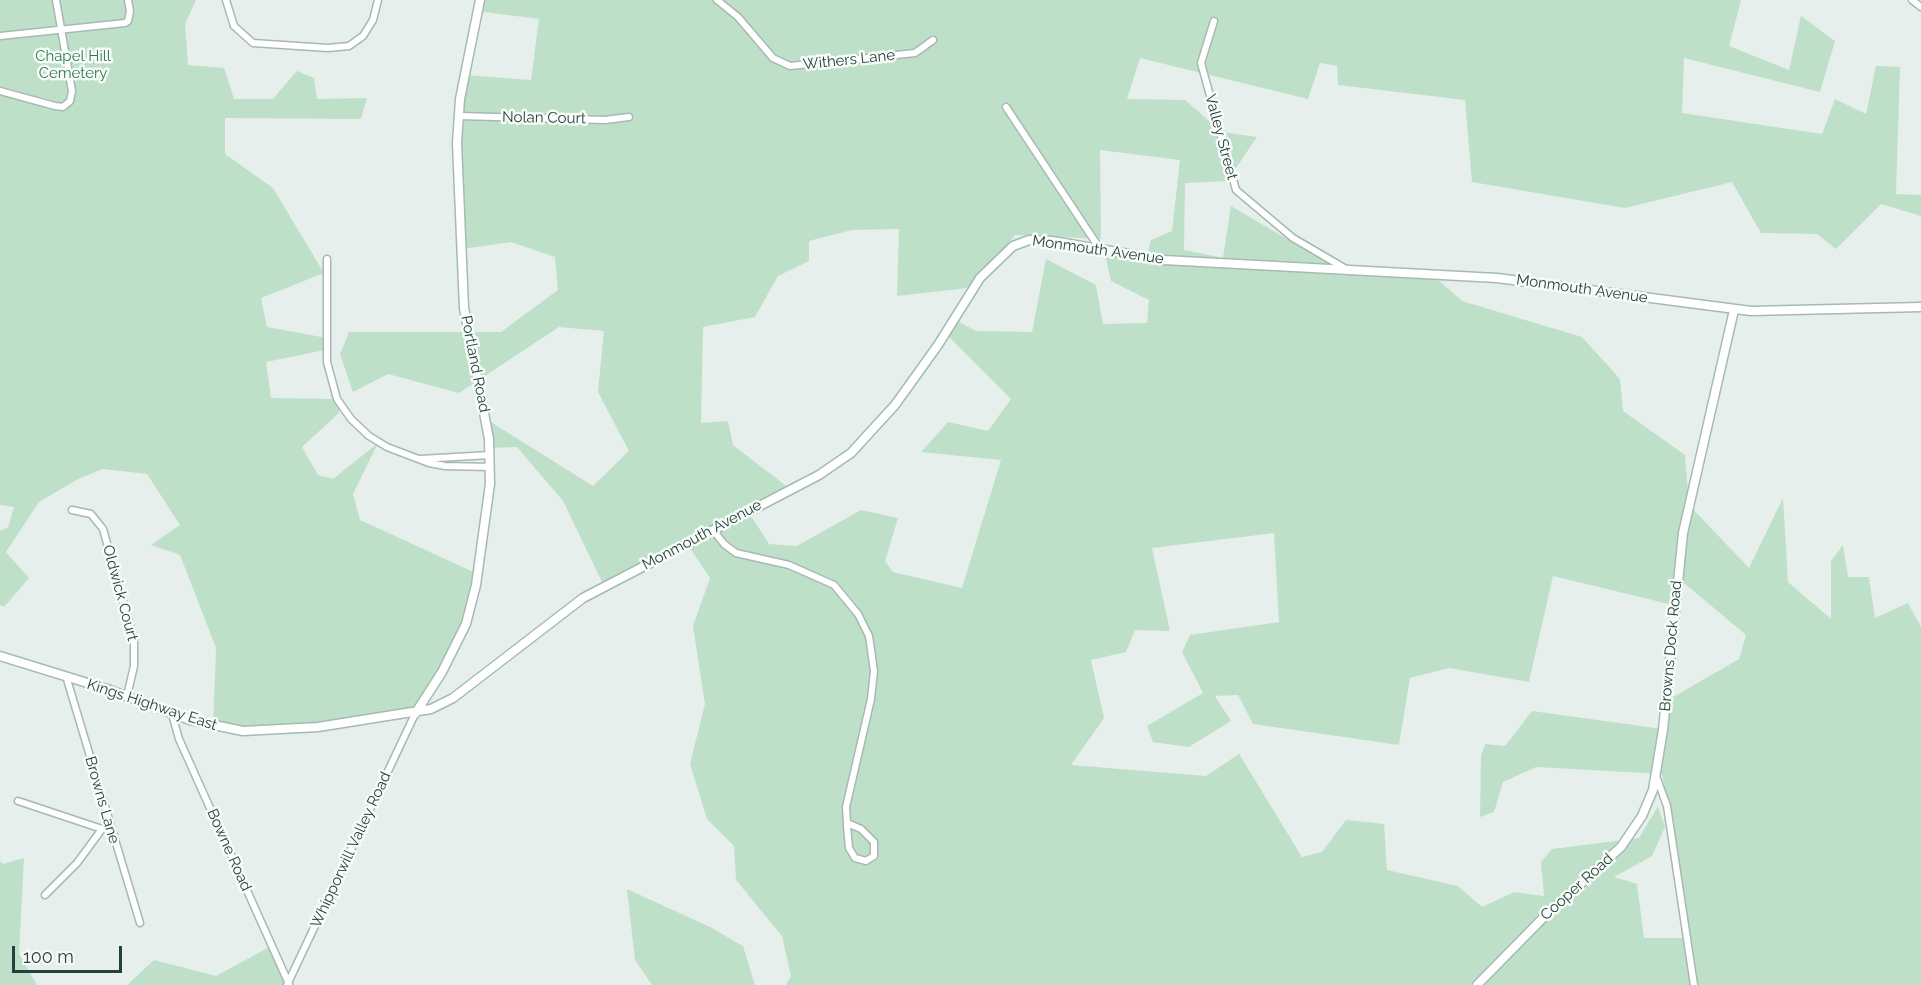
<!DOCTYPE html>
<html>
<head>
<meta charset="utf-8">
<style>
  body { margin:0 }
  #map { position:relative; width:1921px; height:985px; overflow:hidden; background:#e6efeb; font-family:Raleway,sans-serif }
  canvas { display:block }
  .scale { position:absolute; left:12px; top:946px; width:110px; height:27px; box-sizing:border-box; border:3px solid #24423a; border-top:0; padding-left:8px; font-size:18px; line-height:21px; white-space:nowrap; color:#24423a; -webkit-text-stroke:4px #f7fbf9; paint-order:stroke }
</style>
</head>
<body>
<div id="map">
<canvas width="1921" height="985"></canvas>
<div class="scale">100 m</div>
</div>
<script>
const context = document.querySelector('canvas').getContext('2d');
context.lineJoin = 'round';
function fillPath(path, color) { context.fillStyle = color; context.fill(path, 'evenodd'); }
const poly = rows => new Path2D(rows.map(r => 'M' + r).join(''));
function strokePath(path, color, width, dash) { context.strokeStyle = color; context.lineWidth = width; context.lineCap = dash ? 'butt' : 'round'; context.setLineDash(dash || []); context.stroke(path); }
function label(font, color, halo, rows, align = 'center') {
  context.font = font + ' Raleway,sans-serif'; context.lineWidth = 5; context.setLineDash([]); context.textBaseline = 'middle'; context.strokeStyle = halo; context.fillStyle = color; for (const [text, x, y, turn = 0] of rows) {
    context.save(); context.translate(x, y); context.rotate((+turn || 0) * Math.PI / 180); context.textAlign = isNaN(turn) ? turn : align; if (halo) context.strokeText(text, 0, 0); context.fillText(text, 0, 0); context.restore();
  }
}
fillPath(poly([
  [0,0,196,0,185,24,188,65,224,68,234,99,273,99,297,71,314,78,317,99,367,98,361,119,225,118,225,154,273,188,324,273,261,298,267,327,327,338,325,350,266,362,271,398,339,399,339,413,302,447,318,475,333,479,378,443,353,494,360,520,480,575,466,632,414,712,270,731,213,728,216,648,180,555,151,545,180,525,147,474,103,469,78,479,39,502,6,552,29,578,4,607,0,605,0,531,8,527,14,507,0,505],
  [478,0,1741,0,1729,46,1789,70,1801,16,1835,41,1820,92,1684,58,1682,113,1822,134,1835,99,1866,114,1876,66,1900,67,1896,194,1921,195,1921,216,1881,204,1836,249,1817,234,1761,233,1732,182,1625,208,1472,182,1465,100,1338,85,1337,66,1320,63,1308,99,1140,58,1127,99,1185,100,1222,132,1257,137,1227,181,1185,183,1184,250,1223,258,1231,206,1338,269,1430,273,1462,301,1582,337,1620,379,1623,411,1685,455,1689,505,1749,568,1783,498,1788,582,1831,619,1831,561,1843,545,1848,577,1869,577,1875,618,1908,603,1921,627,1921,985,786,985,791,976,782,936,736,880,734,846,707,819,690,764,705,704,693,626,710,578,687,544,604,586,563,501,517,447,491,448,486,419,593,486,629,451,598,392,604,331,559,327,459,393,388,374,353,392,340,354,349,332,501,332,558,290,555,257,511,242,463,249,456,125,466,75,531,80,539,19,476,11],
  [1100,150,1180,160,1172,231,1151,240,1147,256,1104,250,1111,281,1149,300,1147,323,1103,324,1096,285,1046,259,1032,332,976,331,954,319,945,333,1011,399,988,431,948,422,921,452,1001,460,962,588,893,572,885,561,898,518,861,510,797,546,769,544,748,511,790,489,733,445,728,421,701,423,703,327,755,317,778,276,809,261,809,241,852,230,899,229,897,296,976,287,1015,235,1101,239],
  [1274,533,1279,622,1190,635,1182,652,1203,693,1147,726,1153,742,1189,747,1231,721,1215,696,1238,695,1253,724,1399,745,1410,678,1449,668,1529,682,1553,576,1673,605,1678,578,1746,635,1739,659,1668,700,1663,729,1532,711,1505,746,1485,744,1481,756,1480,817,1494,812,1503,782,1536,767,1662,774,1690,938,1644,938,1637,884,1614,877,1652,856,1665,827,1658,806,1639,838,1552,849,1541,862,1544,896,1514,892,1482,907,1458,886,1387,870,1384,824,1346,820,1322,852,1302,857,1239,754,1206,776,1071,765,1104,718,1091,660,1126,652,1135,630,1170,631,1152,548],
  [24,858,19,954,37,985,0,985,0,861,3,864],
  [627,889,710,927,743,946,755,985,652,985,635,960],
  [273,945,291,985,127,985,154,960,216,976]
]), '#bfe0c8');
const street = poly([
  [226,0,234,26,253,43,328,48,349,46,363,36,373,20,378,0],
  [717,0,738,17,773,58,790,66,915,53,933,40],
  [1912,0,1921,7],
  [1214,21,1201,63,1236,190,1293,238,1346,269],
  [0,36,125,23,128,21,130,11,128,0],
  [0,91,55,106,63,107,70,101,72,91,56,0],
  [1006,107,1100,249],
  [459,116,605,120,629,117],
  [327,259,327,362,337,399,351,419,369,436,387,447,429,463,445,466,490,467],
  [420,459,490,455],
  [72,510,91,514,103,529,134,640,134,666,127,696],
  [713,530,724,544,736,553,789,565,834,585,858,614,869,636,874,671,871,699,846,807,847,823,847,826,849,848,855,858,866,861,874,856,874,842,861,829,847,823],
  [66,676,140,923],
  [172,714,179,739,289,984],
  [1656,776,1667,806,1694,985],
  [18,801,102,829,110,827],
  [45,895,77,863,102,829],
  [287,985,415,714]
]);
const secondary = poly([
  [0,656,107,689,190,720,243,731,318,727,431,709,453,698,583,598,819,475,851,453,895,405,938,345,980,278,1013,246,1029,240,1052,241,1164,260,1497,278,1751,311,1921,307],
  [415,714,442,672,466,624,476,585,490,484,489,439,464,308,457,143,460,99,480,0],
  [1477,985,1543,918,1621,847,1642,816,1653,790,1663,730,1683,533,1734,310]
]);
strokePath(street, '#a8b8b2', 9);
strokePath(secondary, '#a4bbb3', 11);
strokePath(street, '#fff', 6);
strokePath(secondary, '#fff', 8);
label('15px', '#2d7a4b', '#f7fbf9', [
  ["Chapel Hill",73,56],
  ["Cemetery",73,73]
]);
label('15px', '#24423a', '#f7fbf9', [
  ["Withers Lane",849,60,-6],
  ["Nolan Court",544,118,1],
  ["Valley Street",1221,137,75],
  ["Monmouth Avenue",1098,250,8],
  ["Monmouth Avenue",1582,289,8],
  ["Portland Road",475,364,79],
  ["Monmouth Avenue",702,535,-28],
  ["Oldwick Court",120,593,75],
  ["Browns Dock Road",1671,646,-85],
  ["Kings Highway East",152,705,18],
  ["Browns Lane",102,800,74],
  ["Bowne Road",229,850,66],
  ["Whipporwill Valley Road",351,850,-65],
  ["Cooper Road",1577,887,-42]
]);
</script>
</body>
</html>
